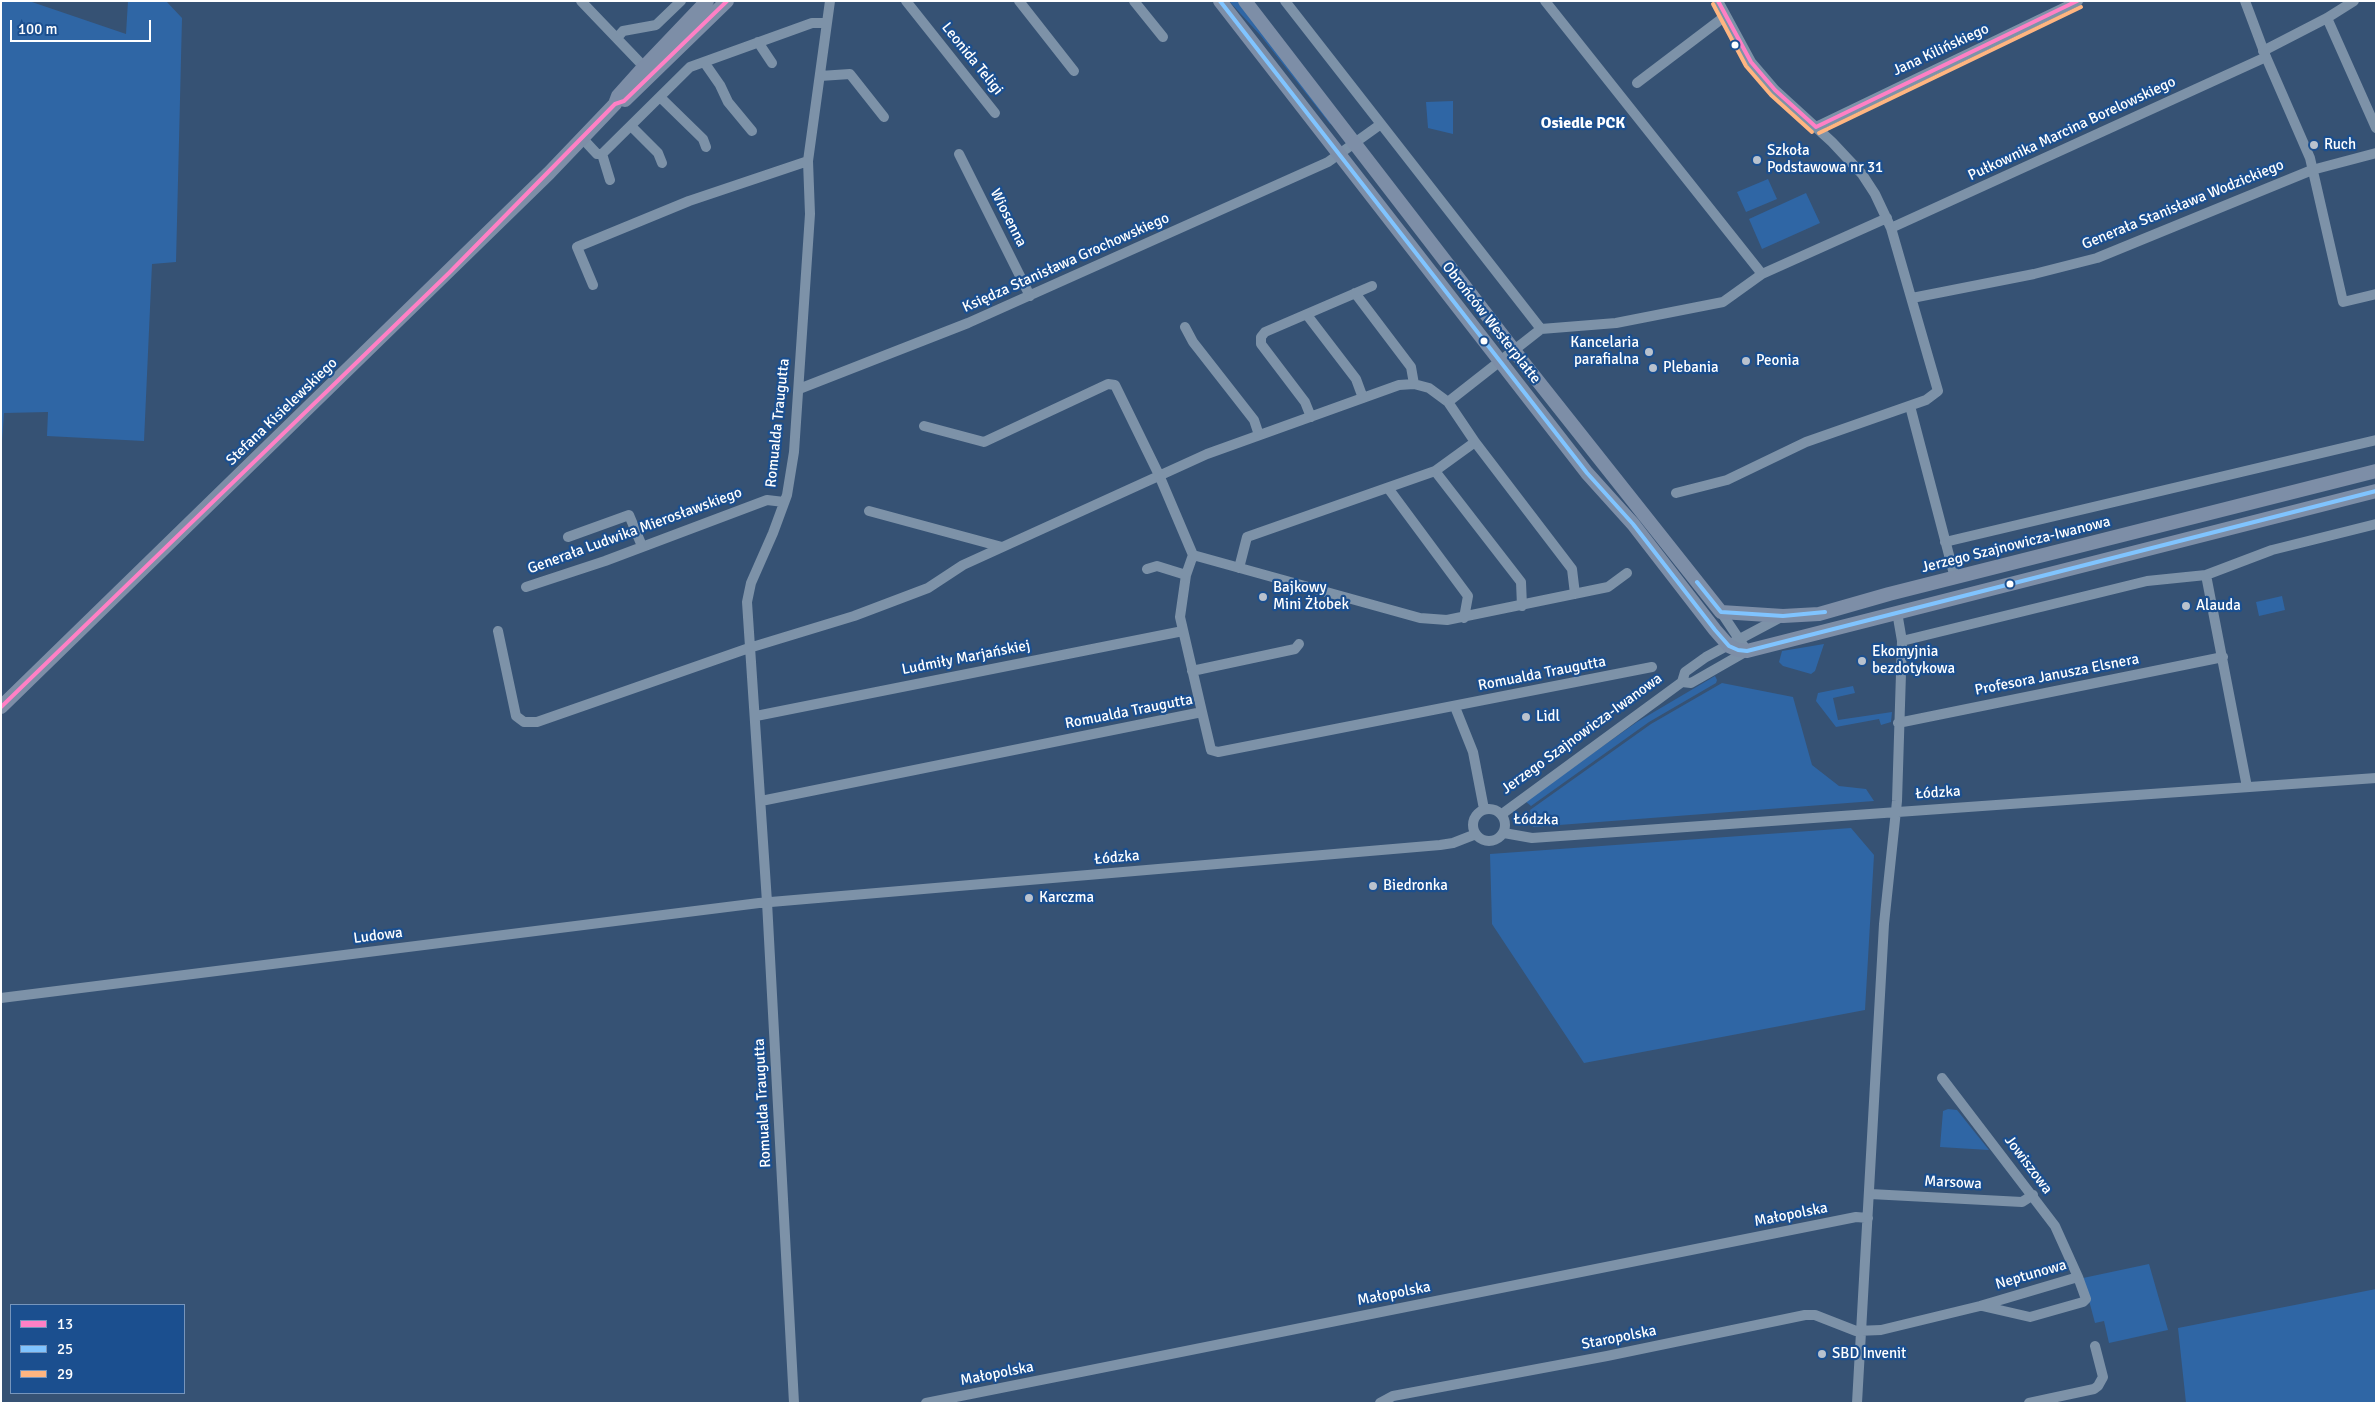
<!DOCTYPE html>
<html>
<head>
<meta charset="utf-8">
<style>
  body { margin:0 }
  #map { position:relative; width:2377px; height:1404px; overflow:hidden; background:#365274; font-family:Signika,sans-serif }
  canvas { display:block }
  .frame { position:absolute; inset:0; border:2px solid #fff; pointer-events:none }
  .legend { position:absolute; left:10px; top:1304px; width:175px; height:90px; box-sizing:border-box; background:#1b4f8f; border:1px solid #7695bc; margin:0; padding:6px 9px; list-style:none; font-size:15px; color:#fff }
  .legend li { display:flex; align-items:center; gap:10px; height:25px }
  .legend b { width:25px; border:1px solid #7695bc }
  .scale { position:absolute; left:10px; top:20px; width:141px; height:22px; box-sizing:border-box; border:2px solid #fff; border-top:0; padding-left:6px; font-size:15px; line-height:18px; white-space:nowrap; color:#fff; -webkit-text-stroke:4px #1b4f8f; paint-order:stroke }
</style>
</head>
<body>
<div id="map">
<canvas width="2377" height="1404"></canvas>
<div class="frame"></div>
<ul class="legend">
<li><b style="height:6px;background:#ff80c5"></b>13</li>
<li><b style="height:6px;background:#80c4ff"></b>25</li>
<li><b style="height:6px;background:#ffb580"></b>29</li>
</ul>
<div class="scale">100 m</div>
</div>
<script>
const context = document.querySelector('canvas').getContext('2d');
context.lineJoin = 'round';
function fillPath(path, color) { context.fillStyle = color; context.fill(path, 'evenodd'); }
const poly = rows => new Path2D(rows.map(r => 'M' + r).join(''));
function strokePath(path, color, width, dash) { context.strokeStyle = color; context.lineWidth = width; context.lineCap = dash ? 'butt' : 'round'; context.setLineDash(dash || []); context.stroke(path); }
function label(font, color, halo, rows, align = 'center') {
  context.font = font + ' Signika,sans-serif'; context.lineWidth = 4.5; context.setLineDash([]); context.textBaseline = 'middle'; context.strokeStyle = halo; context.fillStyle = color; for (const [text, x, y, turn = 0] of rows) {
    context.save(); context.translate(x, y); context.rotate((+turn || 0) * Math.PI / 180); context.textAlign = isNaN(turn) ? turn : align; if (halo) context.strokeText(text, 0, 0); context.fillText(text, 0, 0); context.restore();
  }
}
fillPath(poly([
  [1,1,29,1,126,34,128,1,166,1,182,18,176,262,152,264,144,441,47,436,48,412,4,413,1,455],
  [1229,1,1239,1,1333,122,1330,124,1261,36],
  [1453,101,1453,134,1428,128,1426,102],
  [1768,179,1777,199,1746,212,1737,192],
  [1806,193,1820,223,1762,249,1749,219],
  [2282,596,2285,610,2259,616,2256,602],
  [1824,644,1815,671,1811,674,1783,666,1779,662,1782,651],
  [1715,676,1717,680,1716,683,1649,722,1531,806,1525,801,1637,722],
  [1722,683,1793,697,1812,765,1839,786,1866,789,1874,801,1533,827,1530,810,1651,724],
  [1853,686,1855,693,1833,698,1838,720,1892,712,1891,722,1881,725,1879,719,1836,727,1816,701,1818,693],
  [1851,828,1874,855,1865,1010,1584,1063,1492,924,1490,854],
  [1948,1109,1957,1110,1989,1150,1940,1147,1943,1111],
  [2149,1264,2168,1330,2109,1343,2104,1321,2095,1323,2083,1278],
  [2376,1289,2376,1403,2186,1403,2178,1328]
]), '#2f66a5');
strokePath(poly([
  [581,1,648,71],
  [906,1,995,113],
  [1019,1,1074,71],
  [1134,1,1163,37],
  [1545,1,1762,274],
  [2245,1,2266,57,2310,158,2343,302,2376,294],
  [2327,18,2376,128],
  [617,38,623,31,656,25,681,1],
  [758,42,772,63],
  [2263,51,2327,18,2354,1],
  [704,62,720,85,728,102,752,131],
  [820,76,850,74,884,117],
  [1637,83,1724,17],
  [661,98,703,139,706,147],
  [631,126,658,153,662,163],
  [1816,127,2078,1],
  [583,139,597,154,602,154,690,67,812,23,827,23],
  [602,154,610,180],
  [959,154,1030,296],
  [1891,228,2266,57],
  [593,285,577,247,689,201,808,161],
  [1355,293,1411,367,1414,384],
  [1912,298,2034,274,2097,258,2312,170,2376,153],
  [1307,315,1356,379,1363,398],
  [1185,327,1193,342,1254,420,1259,435],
  [1541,329,1616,323,1723,302,1762,274,1887,218],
  [799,389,968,323,1328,162,1381,124],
  [1910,406,1955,578],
  [1311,417,1305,402,1261,344,1261,337,1265,332,1372,286],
  [924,426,984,442,1108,384,1115,385,1159,475,1193,555,1186,575,1180,617,1202,712],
  [1475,442,1572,569,1575,594],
  [1435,471,1521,582,1522,606],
  [1388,488,1468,596,1464,618],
  [1676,493,1727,480,1806,442,1926,400,1938,391,1891,228,1875,194,1862,174,1832,142,1775,90,1751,62,1718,1],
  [869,511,1002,547],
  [568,537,629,515,642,546],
  [1945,542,2376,440],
  [1193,555,1420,618,1447,620,1608,587,1627,573],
  [1239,568,1247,537,1435,471,1475,442,1448,402],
  [1147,569,1157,566,1186,575],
  [2206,575,2247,787],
  [526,587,605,561,767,500,784,502],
  [498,631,516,716,524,722,537,722,749,648,854,616,928,588,963,565,1207,454,1399,385,1414,384,1429,388,1448,402,1541,329,1285,1],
  [1902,641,2147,581,2206,575,2272,550,2376,524],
  [1192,671,1295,649,1299,644],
  [1682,682,1691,683,1747,651,1721,612],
  [1455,707,1473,752,1484,809],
  [756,716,1183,631],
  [1898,723,2223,657],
  [761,801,1202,712,1211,750,1218,752,1652,667],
  '1473 825a16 16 0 1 1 32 0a16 16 0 1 1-32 0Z',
  [1502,814,1682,682,1685,672,1706,657,1783,616],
  [1504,833,1532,838,2376,778],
  [1,998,759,903,1440,845,1453,843,1476,834],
  [1942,1078,2055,1226,2078,1277,2086,1299,2083,1302,2030,1317,1982,1306],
  [1870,1194,2022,1202,2033,1195],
  [794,1403,767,902,747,602,751,583,773,533,787,495,794,452,810,214,808,161,830,1],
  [926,1403,1856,1217,1868,1218],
  [1380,1403,1393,1396,1607,1356,1805,1315,1815,1315,1856,1331,1881,1330,1980,1306,2078,1277],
  [1857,1403,1884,924,1897,801,1902,641,1897,612],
  [2029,1403,2094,1389,2098,1386,2103,1377,2095,1346]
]), '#7d92a8', 10);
strokePath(poly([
  [1220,1,1587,473,1633,524,1715,630,1729,646,1738,650,1747,651,2376,491],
  [1245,1,1526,366,1721,612,1783,616,1819,614,1889,594,2376,471],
  [625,100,727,1],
  [1,707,549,173,615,104,618,96,644,67,707,1]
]), '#7d8ea7', 14);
strokePath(poly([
  [1718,1,1751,62,1775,90,1816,127],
  [1816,127,2077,1],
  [1,707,449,273,615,104,624,101,727,1]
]), '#ff80c5', 4);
strokePath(poly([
  [1220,1,1587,473,1633,524,1715,630,1729,646,1738,650,1747,651,2376,491],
  [1697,582,1721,612,1783,616,1825,612]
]), '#80c4ff', 4);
strokePath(poly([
  [1713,4,1746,66,1771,95,1812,132],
  [1819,133,2081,7]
]), '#ffb580', 4);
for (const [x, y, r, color] of [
  [1735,45,4.5,"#fff"],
  [2314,145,5,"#b9c2ce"],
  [1757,160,5,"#b9c2ce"],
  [1484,341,4.5,"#fff"],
  [1649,352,5,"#b9c2ce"],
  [1746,361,5,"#b9c2ce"],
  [1653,368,5,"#b9c2ce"],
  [2010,584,4.5,"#fff"],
  [1263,597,5,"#b9c2ce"],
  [2186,606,5,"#b9c2ce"],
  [1862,661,5,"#b9c2ce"],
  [1526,717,5,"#b9c2ce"],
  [1373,886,5,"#b9c2ce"],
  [1029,898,5,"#b9c2ce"],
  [1822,1354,5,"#b9c2ce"]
]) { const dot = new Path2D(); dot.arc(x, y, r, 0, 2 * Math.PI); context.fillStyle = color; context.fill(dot); strokePath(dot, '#1b4f8f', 2); }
label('15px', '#fff', '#1b4f8f', [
  ["Jana Kilińskiego",1941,50,-25],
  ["Leonida Teligi",972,59,51],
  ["Pułkownika Marcina Borelowskiego",2072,129,-25],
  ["Generała Stanisława Wodzickiego",2183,205,-22],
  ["Wiosenna",1008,218,63],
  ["Księdza Stanisława Grochowskiego",1066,263,-24],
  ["Obrońców Westerplatte",1491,323,52],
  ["Stefana Kisielewskiego",282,412,-44],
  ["Romualda Traugutta",778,423,-84],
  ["Generała Ludwika Mierosławskiego",635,531,-20],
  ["Jerzego Szajnowicza-Iwanowa",2016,545,-14],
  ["Ludmiły Marjańskiej",966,658,-11],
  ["Romualda Traugutta",1542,674,-11],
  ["Profesora Janusza Elsnera",2057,675,-11],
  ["Romualda Traugutta",1129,712,-11],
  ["Jerzego Szajnowicza-Iwanowa",1582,734,-36],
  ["Łódzka",1938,793,-4],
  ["Łódzka",1536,820,1],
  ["Łódzka",1117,858,-5],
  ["Ludowa",378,936,-7],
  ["Romualda Traugutta",763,1103,-93],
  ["Jowiszowa",2028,1165,53],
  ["Marsowa",1953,1183,3],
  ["Małopolska",1791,1215,-11],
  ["Neptunowa",2031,1275,-16],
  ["Małopolska",1394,1294,-11],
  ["Staropolska",1619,1338,-11],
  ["Małopolska",997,1374,-11]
]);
label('15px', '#fff', '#1b4f8f', [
  ["Ruch",2324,145],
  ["Szkoła",1767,151],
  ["Podstawowa nr 31",1767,168],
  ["Kancelaria",1639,343,"right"],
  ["parafialna",1639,360,"right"],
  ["Peonia",1756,361],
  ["Plebania",1663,368],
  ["Bajkowy",1273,588],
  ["Mini Żłobek",1273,605],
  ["Alauda",2196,606],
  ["Ekomyjnia",1872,652],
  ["bezdotykowa",1872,669],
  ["Lidl",1536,717],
  ["Biedronka",1383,886],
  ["Karczma",1039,898],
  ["SBD Invenit",1832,1354]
], 'left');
label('bold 16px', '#fff', '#1b4f8f', [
  ["Osiedle PCK",1583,124]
]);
</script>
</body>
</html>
